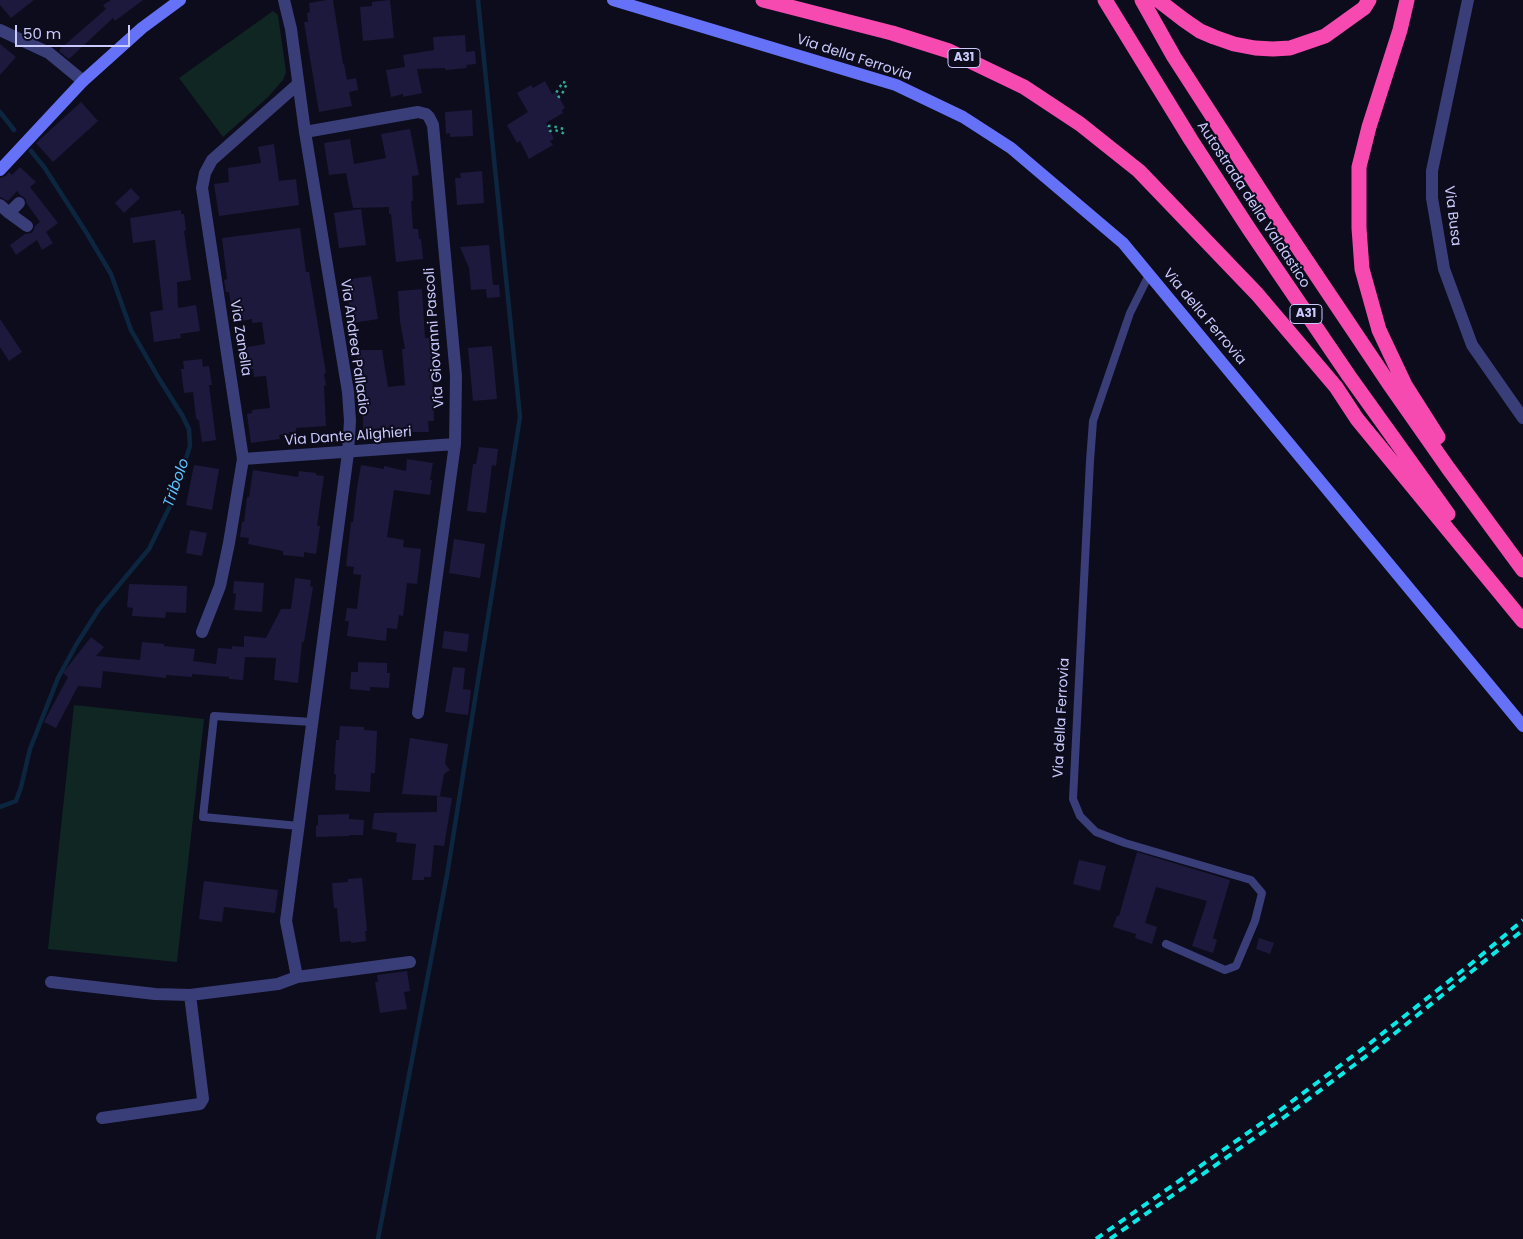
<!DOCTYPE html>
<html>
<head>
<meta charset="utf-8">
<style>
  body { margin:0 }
  #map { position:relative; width:1523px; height:1239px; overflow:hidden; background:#0d0c1c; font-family:Poppins,sans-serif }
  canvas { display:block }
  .scale { position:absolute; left:15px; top:25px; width:115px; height:22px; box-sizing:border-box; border:2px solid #cacafd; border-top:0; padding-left:6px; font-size:15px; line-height:18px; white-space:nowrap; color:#cacafd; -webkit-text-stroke:4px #0d0c1c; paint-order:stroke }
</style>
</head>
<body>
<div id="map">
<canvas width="1523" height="1239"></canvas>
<div class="scale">50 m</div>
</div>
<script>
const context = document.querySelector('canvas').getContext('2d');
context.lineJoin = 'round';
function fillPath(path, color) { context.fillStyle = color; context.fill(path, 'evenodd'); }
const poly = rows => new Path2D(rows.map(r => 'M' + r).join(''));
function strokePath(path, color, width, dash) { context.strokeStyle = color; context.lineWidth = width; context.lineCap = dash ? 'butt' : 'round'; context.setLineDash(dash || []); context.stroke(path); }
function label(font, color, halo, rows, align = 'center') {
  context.font = font + ' Poppins,sans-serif'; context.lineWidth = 4; context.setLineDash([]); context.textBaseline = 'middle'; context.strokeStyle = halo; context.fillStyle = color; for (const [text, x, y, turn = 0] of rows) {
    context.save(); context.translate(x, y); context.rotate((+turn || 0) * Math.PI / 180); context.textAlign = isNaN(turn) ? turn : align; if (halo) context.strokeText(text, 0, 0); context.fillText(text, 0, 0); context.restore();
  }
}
fillPath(poly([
  [273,11,278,15,286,72,283,80,268,97,223,137,179,78],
  [74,705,204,719,177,962,48,949]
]), '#102623');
strokePath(poly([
  [0,112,14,130],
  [0,807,16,801,21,787,30,749,58,678,76,645,99,609,149,549,172,502,190,446,189,429,182,415,158,377,131,330,111,274,86,232,44,167,31,151],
  [378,1239,447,875,520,417,478,0]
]), '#0d263f', 4.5);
fillPath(poly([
  [0,0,34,0,11,18,0,5],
  [111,0,143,0,115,21,113,18,69,59,60,52,59,50,106,9,103,5],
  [327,0,333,0,343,64,344,64,347,80,356,78,358,90,349,92,352,106,319,112,304,22,308,22,307,13,310,12,309,3],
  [390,0,394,38,363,41,360,7,372,6,372,2],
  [465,35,466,52,475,51,476,64,466,65,467,68,445,70,445,68,417,69,422,93,403,97,403,94,391,97,386,70,405,67,403,55,434,50,433,37],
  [0,44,16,57,0,75],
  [545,81,552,94,556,92,565,108,562,110,563,113,546,123,554,139,550,141,553,145,529,159,520,141,517,143,507,125,528,112,517,93,531,85,533,88],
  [81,102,98,121,53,162,36,143],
  [472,110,473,136,450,137,450,133,446,134,445,112],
  [410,129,419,175,412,176,413,201,411,201,413,229,418,229,419,239,421,239,423,259,396,262,391,214,389,214,389,207,353,208,346,173,329,175,324,143,350,139,354,164,386,158,381,134],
  [274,144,279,181,296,179,299,205,219,216,214,184,229,182,228,168,261,163,258,147],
  [20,167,36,182,30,187,58,223,46,232,53,243,42,250,37,240,16,255,10,245,25,234,31,233,34,230,35,226,40,222,27,204,25,198,20,195,17,191,8,201,0,197,0,178,6,176,9,172,12,175],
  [482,171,484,203,457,205,455,178,461,178,460,173],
  [131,188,140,198,124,213,115,203],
  [361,209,366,245,339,248,334,213],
  [181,210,181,214,184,214,186,230,184,231,191,280,177,282,178,308,196,305,200,331,180,334,181,338,154,342,150,312,163,310,155,240,133,243,130,218],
  [300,228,306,272,309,272,326,373,324,374,326,385,324,386,326,426,296,428,296,432,289,432,289,434,279,435,280,439,251,443,247,414,252,413,252,410,270,408,266,376,254,377,253,369,245,371,241,348,265,344,262,322,252,323,252,319,237,322,235,310,232,311,229,292,226,292,224,280,227,279,222,238],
  [489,245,493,285,499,285,500,297,487,298,486,289,471,290,469,268,460,247],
  [371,276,378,319,352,323,345,280],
  [422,289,425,338,430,338,434,366,432,366,434,421,428,421,429,432,408,432,407,428,363,429,362,362,357,362,357,350,382,350,388,387,405,385,402,349,405,349,400,321,398,291],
  [0,319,22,352,9,361,0,347],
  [492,346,497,399,473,401,468,348],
  [202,359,203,367,209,366,212,385,209,385,216,440,202,442,199,421,196,418,193,392,184,393,181,369,184,369,183,361],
  [479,447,498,449,496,466,492,465,486,513,467,511,473,464,476,464],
  [407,459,433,463,430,480,432,480,430,495,394,490,387,537,404,540,403,547,421,549,417,584,407,583,403,616,399,615,397,629,387,628,386,641,347,636,349,621,345,621,347,608,357,609,361,575,353,574,354,567,346,566,351,522,353,522,357,488,361,465,384,469,384,466,406,471],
  [194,465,219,469,212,510,186,505],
  [253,470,298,477,299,471,316,473,316,475,324,476,317,526,320,526,316,554,304,552,304,557,283,555,283,551,248,544,249,538,240,537,242,522,244,522,247,497,249,497],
  [190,530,207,533,202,556,186,553],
  [454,539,485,544,480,578,449,573],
  [295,578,311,580,310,586,313,587,304,642,302,642,298,683,274,680,276,658,245,657,243,680,229,679,229,677,192,674,192,677,166,675,166,678,103,671,101,688,78,686,56,728,44,722,68,677,63,673,91,637,104,647,96,656,140,660,142,642,164,644,164,646,195,649,193,661,216,664,218,648,232,649,232,646,244,647,244,636,266,638,281,609,291,609],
  [234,581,264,583,262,612,234,610,236,594,233,593],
  [129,584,187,586,186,613,166,612,165,618,132,616,133,608,127,607],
  [444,631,469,634,467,652,442,648],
  [358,662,387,663,387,673,390,673,389,688,370,687,370,691,350,689,351,672,358,672],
  [453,667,465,668,463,689,471,690,468,715,445,712],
  [340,726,364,727,364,730,377,731,375,773,371,773,370,792,335,790,336,775,334,774,336,740,339,740],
  [410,738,448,744,445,764,450,770,444,774,440,796,402,794],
  [437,796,452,798,444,846,434,845,431,877,424,877,424,880,412,880,416,844,396,842,397,833,372,829,374,813,437,812],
  [349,814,349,819,364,820,363,835,349,835,349,836,316,837,316,826,318,825,318,815],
  [1137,852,1230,880,1213,938,1217,940,1213,953,1192,946,1207,901,1156,887,1145,923,1157,927,1152,944,1135,938,1136,934,1113,927,1117,916,1119,916],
  [1079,860,1106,866,1100,891,1073,884],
  [362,878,367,931,365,931,366,941,351,943,351,941,340,942,337,908,334,908,332,883,348,882,348,879],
  [204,881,278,890,275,913,224,907,222,922,199,919],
  [1259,938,1274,943,1270,954,1256,949],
  [407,971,410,991,404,992,407,1009,380,1013,375,982,378,982,377,975]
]), '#1c193c');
strokePath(poly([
  [563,82,567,83,563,92,559,97,556,93,563,82],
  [548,126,552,126,564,129,563,133,555,130,550,131,548,126]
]), '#32a994', 2.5, [2.5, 4]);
strokePath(poly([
  [1149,275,1130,313,1093,421,1090,461,1073,799,1080,816,1096,832,1125,843,1251,880,1262,893,1255,921,1236,966,1225,970,1166,944],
  [299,826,203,817,214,716,312,722]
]), '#393e79', 8);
strokePath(poly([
  [1468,0,1432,171,1432,198,1444,269,1472,345,1523,418],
  [0,30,49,53,83,81],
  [305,132,418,112,426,114,429,117,433,125,456,376,455,444,418,713],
  [0,205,9,213,19,203],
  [9,213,27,226],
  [243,459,455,444],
  [202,632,220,586,229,543,243,459,202,188,205,173,212,160,298,84],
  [297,977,410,962],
  [51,982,155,994,190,995,278,984,297,977,286,921,348,453,350,421,348,392,305,132,291,29,284,0],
  [102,1118,200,1104,203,1099,190,995]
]), '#393e79', 12);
strokePath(poly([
  [613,0,896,85,963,117,1011,148,1123,243,1523,726],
  [0,170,83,81,142,28,180,0]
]), '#6572f8', 12);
strokePath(poly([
  [763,0,892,33,949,51,1024,87,1080,124,1139,171,1257,294,1336,387,1357,419,1523,621],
  [1105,0,1191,140,1249,229,1349,376,1448,514],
  [1142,0,1174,57,1278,218,1390,385,1448,468,1523,570],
  [1158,0,1184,20,1200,31,1214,37,1234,44,1255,48,1273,49,1290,48,1325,36,1364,8,1369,0],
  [1407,0,1400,30,1369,127,1359,167,1359,228,1362,269,1379,330,1405,385,1438,437]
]), '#f74ab1', 15);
strokePath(poly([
  [1096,1239,1279,1111,1369,1044,1472,963,1523,920],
  [1110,1239,1283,1118,1373,1051,1523,930]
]), '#0ae9e6', 4, [8, 6]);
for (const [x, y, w] of [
  [964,58,32],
  [1306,314,32]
]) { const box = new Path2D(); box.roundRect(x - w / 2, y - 9.5, w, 19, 4); context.fillStyle = '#0d0c1c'; context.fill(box); strokePath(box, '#cacafd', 1); }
label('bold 12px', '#cacafd', null, [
  ["A31",964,58],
  ["A31",1306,314]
]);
label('14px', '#cacafd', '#0d0c1c', [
  ["Via della Ferrovia",854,58,18],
  ["Autostrada della Valdastico",1253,205,57],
  ["Via Busa",1452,216,83],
  ["Via della Ferrovia",1204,317,50],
  ["Via Zanella",240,338,81],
  ["Via Giovanni Pascoli",435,338,-94],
  ["Via Andrea Palladio",354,347,82],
  ["Via Dante Alighieri",348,437,-4],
  ["Via della Ferrovia",1062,718,-87]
]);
label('italic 15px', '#5cc1f8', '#0d0c1c', [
  ["Tribolo",177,483,-71]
]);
</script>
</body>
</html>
